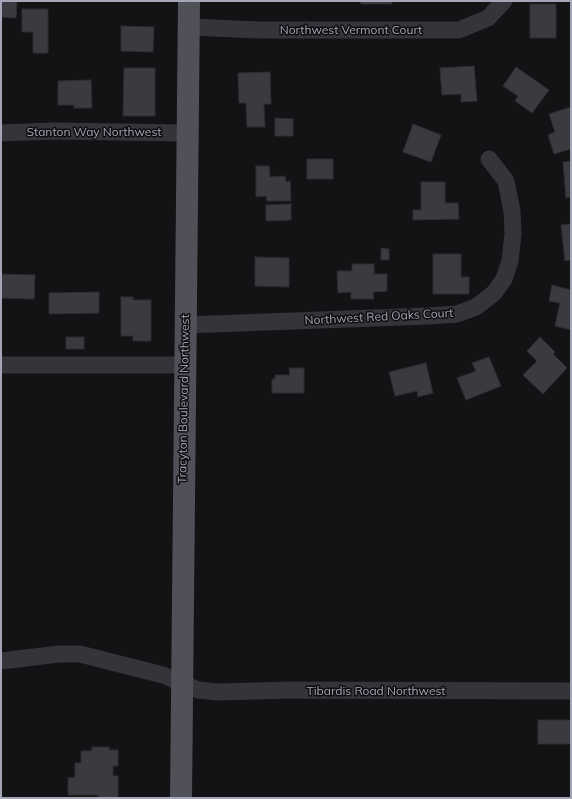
<!DOCTYPE html>
<html>
<head>
<meta charset="utf-8">
<style>
  body { margin:0 }
  #map { position:relative; width:572px; height:799px; overflow:hidden; background:#131315; font-family:Mulish,sans-serif }
  canvas { display:block }
  .frame { position:absolute; inset:0; border:2px solid #a4a5b6; pointer-events:none }
</style>
</head>
<body>
<div id="map">
<canvas width="572" height="799"></canvas>
<div class="frame"></div>
</div>
<script>
const context = document.querySelector('canvas').getContext('2d');
context.lineJoin = 'round';
function fillPath(path, color) { context.fillStyle = color; context.fill(path, 'evenodd'); }
const poly = rows => new Path2D(rows.map(r => 'M' + r).join(''));
function strokePath(path, color, width, dash) { context.strokeStyle = color; context.lineWidth = width; context.lineCap = dash ? 'butt' : 'round'; context.setLineDash(dash || []); context.stroke(path); }
function label(font, color, halo, rows, align = 'center') {
  context.font = font + ' Mulish,sans-serif'; context.lineWidth = 3; context.setLineDash([]); context.textBaseline = 'middle'; context.strokeStyle = halo; context.fillStyle = color; for (const [text, x, y, turn = 0] of rows) {
    context.save(); context.translate(x, y); context.rotate((+turn || 0) * Math.PI / 180); context.textAlign = isNaN(turn) ? turn : align; if (halo) context.strokeText(text, 0, 0); context.fillText(text, 0, 0); context.restore();
  }
}
const building = poly([
  [1,1,17,1,16,18,1,17,1,1],
  [360,1,392,1,392,4,361,4,360,1],
  [530,4,556,4,556,38,530,38,530,4],
  [22,9,48,9,48,53,33,53,33,32,22,32,22,9],
  [121,26,154,27,153,52,121,51,121,26],
  [474,66,477,101,461,102,461,94,442,95,440,68,474,66],
  [516,67,549,90,532,113,515,101,518,96,503,86,516,67],
  [124,68,155,68,155,116,123,116,124,68],
  [270,72,271,104,264,104,265,127,247,127,246,103,239,103,238,73,270,72],
  [91,80,92,108,74,108,74,105,58,105,58,81,91,80],
  [571,107,571,149,554,154,548,135,555,132,549,114,571,107],
  [275,118,293,119,293,136,275,136,275,118],
  [413,124,441,135,431,162,403,152,413,124],
  [307,159,333,159,333,179,307,179,307,159],
  [571,161,571,197,566,198,563,162,571,161],
  [256,166,269,166,270,177,285,176,286,182,290,181,291,201,267,201,266,196,256,197,256,166],
  [421,182,445,182,445,203,458,203,459,219,413,220,413,210,421,210,421,182],
  [291,204,291,220,266,221,266,205,291,204],
  [571,224,571,260,565,261,561,225,571,224],
  [381,248,389,249,389,260,381,260,381,248],
  [433,254,461,254,461,277,469,277,469,294,433,294,433,254],
  [255,257,289,258,289,287,255,286,255,257],
  [352,264,374,264,374,274,387,274,387,291,373,292,374,299,351,299,351,292,338,293,337,271,352,271,352,264],
  [1,274,35,275,34,299,1,298,1,274],
  [552,285,571,290,571,330,555,326,560,303,549,301,552,285],
  [99,292,99,313,49,314,49,293,99,292],
  [121,297,133,297,133,300,151,300,151,341,133,341,133,336,121,336,121,297],
  [66,337,84,337,84,349,66,349,66,337],
  [540,337,555,352,553,354,567,368,543,394,523,375,537,361,527,351,540,337],
  [489,357,501,386,466,400,457,378,476,371,472,363,489,357],
  [426,363,433,393,418,397,417,391,395,396,389,372,426,363],
  [289,368,304,368,304,393,272,393,272,379,275,379,275,375,290,375,289,368],
  [538,720,571,720,571,744,538,744,538,720],
  [92,747,109,747,109,750,118,750,118,766,113,766,113,776,118,776,118,798,98,798,98,795,68,795,68,778,75,777,75,763,81,763,81,751,92,751,92,747]
]);
fillPath(building, '#3b3a40');
strokePath(building, '#2e2d31', 1);
strokePath(poly([
  [189,27,259,30,459,30,488,18,504,1],
  [1,133,52,131,187,133],
  [185,325,428,316,457,314,476,307,494,293,504,279,510,261,513,234,512,211,506,181,489,159],
  [1,365,185,365],
  [1,661,59,654,80,654,163,675,198,690,218,692,292,690,571,691]
]), '#34343a', 17);
strokePath(poly([
  [181,798,189,1]
]), '#505059', 22);
label('12px', '#a4a5b6', '#0e0e10', [
  ["Northwest Vermont Court",351,30],
  ["Stanton Way Northwest",94,132],
  ["Northwest Red Oaks Court",379,317,-3],
  ["Tracyton Boulevard Northwest",184,399,-89],
  ["Tibardis Road Northwest",376,691]
]);
</script>
</body>
</html>
